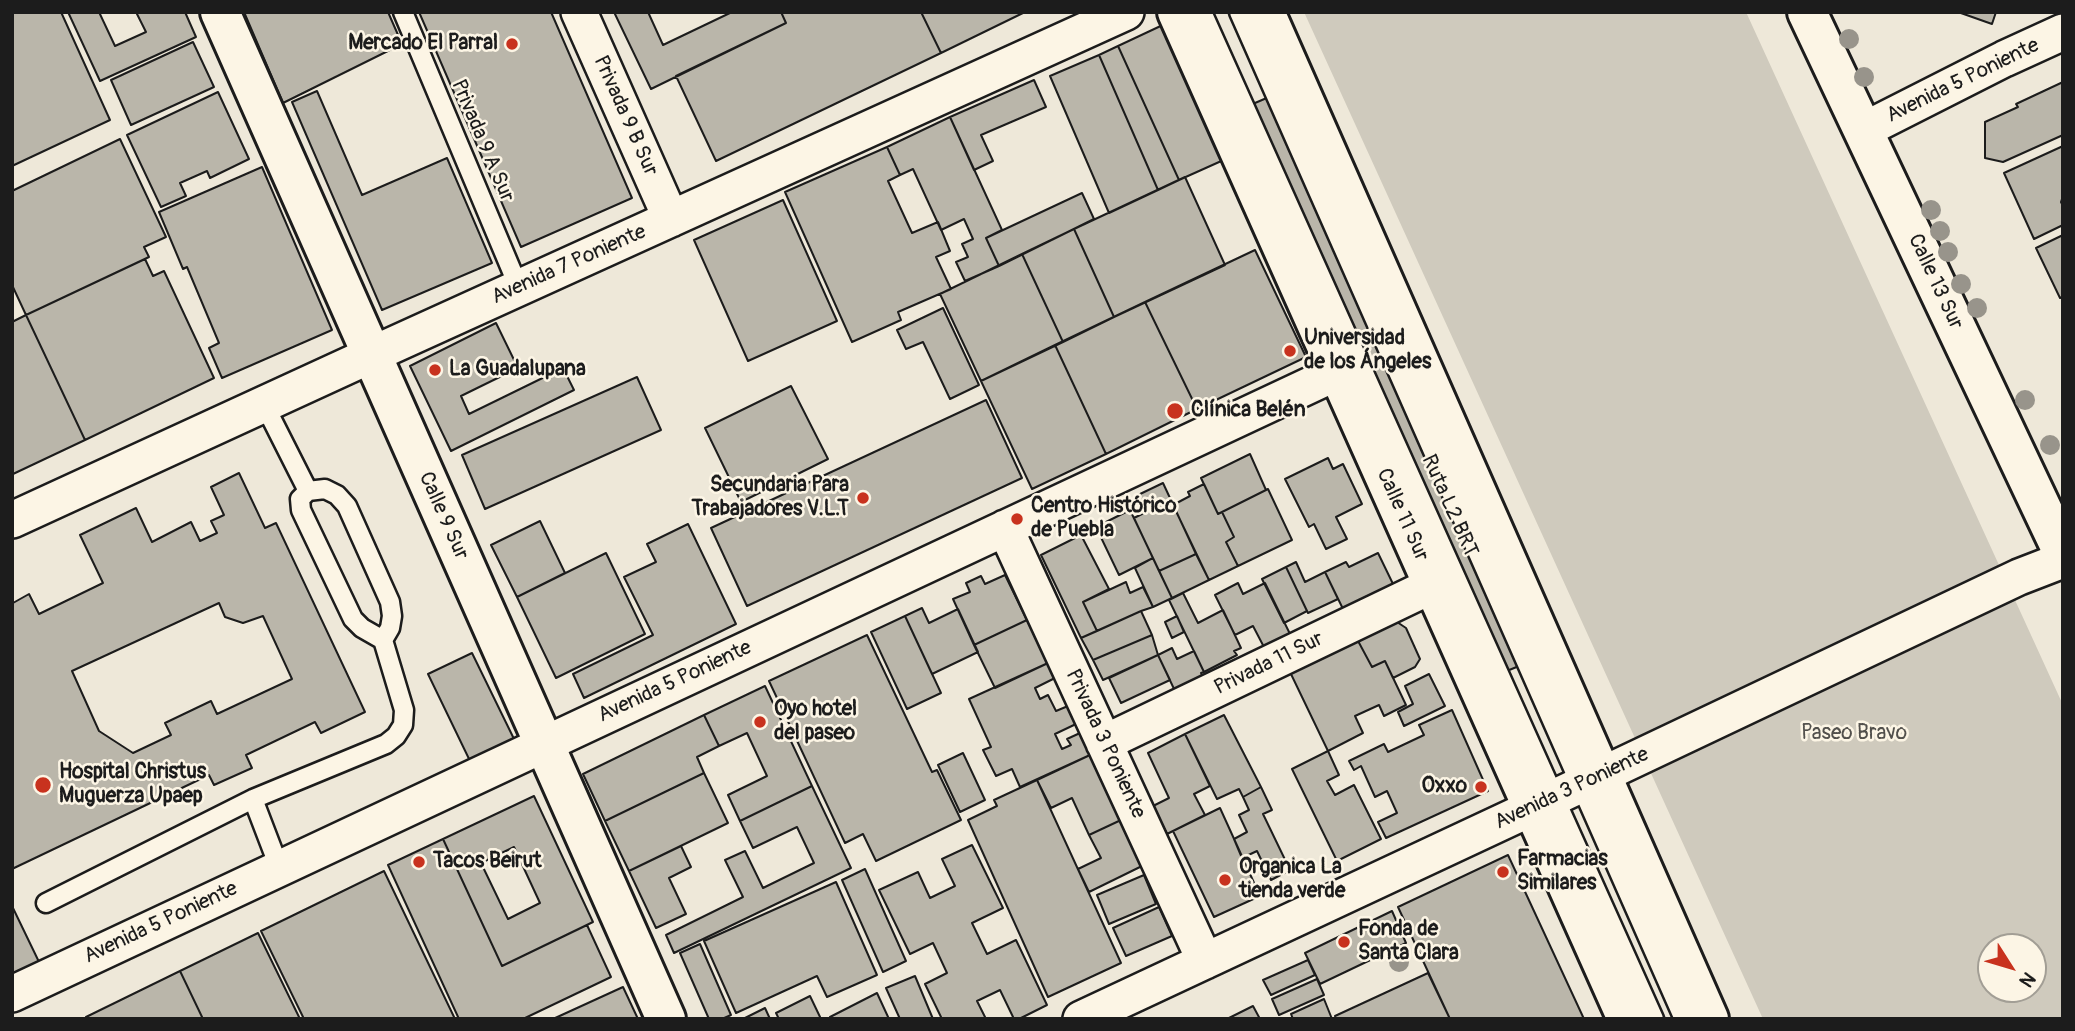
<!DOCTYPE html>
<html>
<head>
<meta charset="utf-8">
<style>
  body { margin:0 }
  #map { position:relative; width:2075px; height:1031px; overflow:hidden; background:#eee8d9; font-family:Pangolin,sans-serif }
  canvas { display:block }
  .frame { position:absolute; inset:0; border:14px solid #1c1c1c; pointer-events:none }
  .north { position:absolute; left:1977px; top:933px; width:70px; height:70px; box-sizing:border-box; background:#fcf5e5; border:2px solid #a29e95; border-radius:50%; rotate:127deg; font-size:19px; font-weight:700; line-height:28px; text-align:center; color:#1c1c1c }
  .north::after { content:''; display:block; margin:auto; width:24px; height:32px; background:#c8321e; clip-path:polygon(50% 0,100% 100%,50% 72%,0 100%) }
</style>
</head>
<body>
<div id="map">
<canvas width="2075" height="1031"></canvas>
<div class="frame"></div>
<div class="north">N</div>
</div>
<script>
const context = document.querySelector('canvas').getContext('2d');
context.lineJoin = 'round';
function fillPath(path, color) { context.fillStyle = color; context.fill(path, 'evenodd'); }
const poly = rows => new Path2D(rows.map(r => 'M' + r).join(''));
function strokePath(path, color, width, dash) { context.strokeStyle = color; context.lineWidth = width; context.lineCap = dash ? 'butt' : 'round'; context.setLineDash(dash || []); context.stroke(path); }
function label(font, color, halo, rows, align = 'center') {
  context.font = font + ' Pangolin,sans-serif'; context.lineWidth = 5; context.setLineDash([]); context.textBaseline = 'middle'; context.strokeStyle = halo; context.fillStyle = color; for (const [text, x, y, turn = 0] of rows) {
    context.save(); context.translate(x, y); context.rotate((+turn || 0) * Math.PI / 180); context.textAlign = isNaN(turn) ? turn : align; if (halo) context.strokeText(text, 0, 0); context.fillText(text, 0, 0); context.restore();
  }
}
fillPath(poly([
  [1304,12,1746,12,2063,705,2063,1019,1763,1019],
  [1991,947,2033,947,2033,989,1991,989]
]), '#cfcabd');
const building = poly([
  [12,12,61,12,110,120,12,166,12,12],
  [68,12,99,12,115,46,146,32,136,12,185,12,196,37,100,81,68,12],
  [244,12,388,12,402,44,283,103,244,12],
  [419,12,551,12,632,198,521,247,419,12],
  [614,12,648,12,663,45,732,12,781,12,786,23,651,89,614,12],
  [781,12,921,12,941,53,716,161,676,76,786,23,781,12],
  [921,12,1025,12,941,53,921,12],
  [1958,12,1996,12,1992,24,1958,12],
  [1167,23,1228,158,1179,180,1118,46,1167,23],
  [193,42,214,87,131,125,111,80,193,42],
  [1118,46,1179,180,1158,190,1099,55,1118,46],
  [1099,55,1158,190,1109,213,1050,76,1099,55],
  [1034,80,1046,107,981,135,993,161,974,170,950,117,1034,80],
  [2063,82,2063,135,2003,162,1985,158,1985,122,2018,107,2016,104,2063,82],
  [317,91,362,195,447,158,492,263,382,310,292,102,317,91],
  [218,92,249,159,210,178,207,171,180,183,186,196,161,207,127,135,218,92],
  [1276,94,1529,662,1487,679,1248,106,1276,94],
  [950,117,1002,230,986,238,999,266,965,281,956,262,968,257,962,244,973,239,964,219,941,230,913,169,900,175,887,147,950,117],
  [120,139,166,237,144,247,149,257,26,315,12,285,12,191,120,139],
  [2063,146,2063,196,2061,202,2063,206,2063,225,2034,239,2004,173,2063,146],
  [887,147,900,175,888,181,912,233,938,222,950,251,936,257,951,289,898,312,901,320,852,342,785,192,887,147],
  [262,167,332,330,222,378,209,348,219,343,187,267,183,269,159,212,262,167],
  [1185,177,1225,265,1114,317,1074,229,1185,177],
  [1082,193,1094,219,999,266,986,238,1082,193],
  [783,200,837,321,748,361,694,240,783,200],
  [1074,229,1114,317,1063,342,1022,254,1074,229],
  [2063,235,2063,297,2060,298,2036,248,2063,235],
  [1255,250,1306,357,1197,409,1145,302,1255,250],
  [1022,254,1063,342,981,381,940,294,1022,254],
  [145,259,153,276,164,271,214,378,85,440,26,315,145,259],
  [1145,302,1197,409,1106,454,1055,345,1145,302],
  [943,308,979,385,950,399,923,342,906,349,897,330,943,308],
  [26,315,85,440,13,474,12,322,26,315],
  [496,323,518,368,461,396,469,414,563,368,574,390,451,451,410,366,496,323],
  [1055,345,1106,454,1032,489,981,381,1055,345],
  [637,377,661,430,485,509,462,455,637,377],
  [791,386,828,459,741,502,705,428,791,386],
  [986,400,1022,478,747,606,711,528,986,400],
  [1250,454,1266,490,1218,514,1201,478,1250,454],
  [1328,458,1333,469,1343,464,1362,504,1336,517,1347,539,1326,549,1314,524,1309,527,1285,479,1328,458],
  [239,473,265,528,276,523,365,712,321,733,315,722,246,755,252,768,214,785,209,775,12,869,12,601,13,603,29,594,39,614,103,583,80,535,136,508,152,542,191,522,200,541,217,533,211,521,224,515,211,487,239,473],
  [219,603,225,617,243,623,263,616,292,679,217,714,211,701,165,723,171,735,133,753,99,731,72,671,219,603],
  [1163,483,1196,554,1159,571,1134,518,1146,512,1138,495,1163,483],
  [1204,484,1218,514,1222,512,1234,537,1226,542,1238,566,1209,580,1173,505,1190,496,1188,492,1204,484],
  [1268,489,1292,540,1238,566,1226,542,1234,537,1222,512,1268,489],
  [1130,510,1153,558,1119,575,1096,527,1130,510],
  [540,521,565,573,517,597,491,545,540,521],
  [688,524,736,624,584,698,573,674,653,635,624,577,656,562,647,544,688,524],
  [1081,535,1109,589,1083,602,1097,631,1081,638,1041,555,1081,535],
  [606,553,645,634,556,678,517,597,606,553],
  [1378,553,1394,586,1344,611,1325,572,1346,562,1349,567,1378,553],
  [1196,554,1209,580,1172,598,1159,571,1196,554],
  [1153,558,1172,598,1153,607,1135,568,1153,558],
  [1296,562,1305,582,1325,572,1338,599,1308,613,1286,567,1296,562],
  [1286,567,1307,611,1284,623,1262,579,1286,567],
  [1005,575,1027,620,974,645,953,599,970,592,966,583,981,576,985,584,1005,575],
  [1126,582,1130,593,1143,587,1153,607,1141,611,1097,631,1083,602,1126,582],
  [1238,583,1243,594,1265,583,1291,636,1265,649,1253,626,1235,635,1215,595,1238,583],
  [1183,593,1198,623,1223,610,1241,648,1234,651,1237,655,1204,672,1169,600,1183,593],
  [922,608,929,623,958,609,978,652,932,674,905,616,922,608],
  [1141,611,1152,635,1093,660,1081,638,1141,611],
  [905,616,941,693,907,709,871,632,905,616],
  [1177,616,1184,632,1172,638,1165,622,1177,616],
  [1027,620,1048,663,995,688,974,645,1027,620],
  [1391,621,1397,622,1406,628,1420,659,1415,667,1393,678,1385,661,1372,667,1357,639,1391,621],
  [867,635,932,772,937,770,961,820,876,861,863,834,845,843,769,681,867,635],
  [1152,635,1158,655,1103,680,1093,660,1152,635],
  [1357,639,1372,667,1385,661,1406,705,1384,716,1379,705,1355,716,1363,733,1328,751,1290,672,1357,639],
  [1172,648,1177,659,1194,651,1204,672,1201,673,1203,678,1175,691,1158,655,1172,648],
  [472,653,515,741,471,763,428,674,472,653],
  [1158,655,1170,680,1121,703,1109,678,1158,655],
  [1048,663,1055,678,1035,688,1040,699,1048,695,1056,711,1068,706,1076,724,1055,734,1062,749,1071,745,1067,739,1080,733,1090,755,1020,787,1012,769,996,776,983,750,991,747,969,699,1048,663],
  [1429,674,1445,706,1404,726,1398,712,1413,704,1405,686,1429,674],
  [765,686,812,786,740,821,728,795,767,776,747,733,719,746,704,715,765,686],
  [1452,710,1488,791,1386,838,1378,822,1397,813,1387,791,1375,797,1361,766,1354,770,1349,761,1384,744,1388,752,1424,735,1419,725,1452,710],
  [704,715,719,746,697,757,704,773,605,821,583,774,704,715],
  [1224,715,1261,787,1243,797,1239,789,1217,799,1185,734,1224,715],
  [1185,734,1210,786,1194,794,1205,815,1167,834,1153,806,1169,798,1148,753,1185,734],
  [1328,751,1339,775,1327,781,1335,795,1354,785,1381,839,1337,861,1292,769,1328,751],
  [963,753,985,800,960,812,938,765,963,753],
  [1090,755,1121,820,1089,835,1072,798,1051,808,1037,780,1090,755],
  [704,773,728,823,629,871,605,821,704,773],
  [1037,780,1121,963,1048,997,968,820,997,806,994,800,1037,780],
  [812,786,851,868,674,953,666,935,743,897,725,860,745,851,763,888,814,863,797,827,753,848,740,821,812,786],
  [1261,787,1272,810,1263,814,1290,870,1271,880,1257,851,1242,858,1234,839,1247,832,1239,815,1249,810,1243,797,1261,787],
  [534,796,593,922,502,966,443,839,534,796],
  [514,847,540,903,508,919,481,863,514,847],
  [1220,808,1260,896,1214,917,1173,831,1220,808],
  [1121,820,1142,866,1089,892,1078,869,1101,858,1089,835,1121,820],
  [443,839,502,966,587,925,611,977,523,1019,459,1019,388,865,443,839],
  [972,845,1003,908,972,923,987,954,1016,940,1047,1005,1019,1019,1014,1019,1000,990,977,1001,986,1019,942,1019,925,984,947,973,933,943,910,954,879,890,918,872,930,898,955,886,942,859,972,845],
  [681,846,691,867,669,878,686,914,656,928,629,871,681,846],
  [1508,855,1584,1019,1450,1019,1398,907,1508,855],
  [865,869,906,961,883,972,842,880,865,869],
  [384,871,455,1019,304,1019,261,931,384,871],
  [1144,875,1156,904,1109,924,1097,895,1144,875],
  [836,882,877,975,827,997,817,976,736,1013,704,941,836,882],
  [12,906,40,964,12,977,12,906],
  [1159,907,1172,936,1126,956,1113,928,1159,907],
  [1392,911,1406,943,1320,984,1305,953,1392,911],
  [258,933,300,1019,203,1019,180,971,258,933],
  [700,944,731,1015,722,1019,709,1019,680,953,700,944],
  [1308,960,1315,975,1271,995,1263,980,1308,960],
  [180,971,203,1019,86,1019,86,1017,180,971],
  [1428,973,1450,1019,1336,1019,1335,1016,1428,973],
  [915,976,933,1019,900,1019,886,988,915,976],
  [1317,979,1324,995,1279,1015,1272,999,1317,979],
  [623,987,638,1019,553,1019,623,987],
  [877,993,889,1019,830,1019,830,1017,877,993],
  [810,996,821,1019,779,1019,776,1013,810,996],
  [1324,999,1332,1019,1293,1019,1291,1014,1324,999],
  [1253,1006,1260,1019,1227,1019,1253,1006],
  [765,1008,770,1019,743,1019,765,1008]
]);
fillPath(building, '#bab6aa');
strokePath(building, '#1c1c1c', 2);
const lane = poly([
  [403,12,519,288],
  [1202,12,1654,1019],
  [1239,12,1684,1019],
  [264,404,308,491],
  [253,799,279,867],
  [46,903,253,799,386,744,396,736,403,725,404,710,383,640,390,628,392,616,390,602,347,506,337,495,325,489,308,491,300,499,301,510,353,619,362,628,383,640]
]);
const street = poly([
  [579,12,671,219],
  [1864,130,2004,59,2063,32],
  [12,520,371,355,1126,12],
  [1005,528,1205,961],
  [1104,743,1433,585],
  [12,994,1338,372],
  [1081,1019,1532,808,2019,577,2063,560]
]);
const secondary = poly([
  [220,12,666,1019],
  [1807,12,2063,553]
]);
const primary = poly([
  [1177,12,1627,1019],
  [1265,12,1709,1019]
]);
strokePath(lane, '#1c1c1c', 23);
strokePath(street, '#1c1c1c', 40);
strokePath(secondary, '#1c1c1c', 44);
strokePath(primary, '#1c1c1c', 44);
strokePath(lane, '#fcf5e5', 18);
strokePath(street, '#fcf5e5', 35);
strokePath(secondary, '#fcf5e5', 38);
strokePath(primary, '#fcf5e5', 38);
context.fillStyle = '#98948b';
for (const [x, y] of [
  [1849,39],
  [1864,77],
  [1931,210],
  [1940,231],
  [1948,252],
  [1961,284],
  [1977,308],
  [2025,400],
  [2050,445],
  [1399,962]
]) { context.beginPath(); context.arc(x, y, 10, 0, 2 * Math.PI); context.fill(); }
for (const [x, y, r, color] of [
  [512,44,7,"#c8321e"],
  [1290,351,7,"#c8321e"],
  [435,370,7,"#c8321e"],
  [1175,411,9,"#c8321e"],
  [863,498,7,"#c8321e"],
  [1017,519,7,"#c8321e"],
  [760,722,7,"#c8321e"],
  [43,785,9,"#c8321e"],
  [1481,787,7,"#c8321e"],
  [419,862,7,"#c8321e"],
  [1503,872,7,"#c8321e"],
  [1225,880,7,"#c8321e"],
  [1344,942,7,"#c8321e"]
]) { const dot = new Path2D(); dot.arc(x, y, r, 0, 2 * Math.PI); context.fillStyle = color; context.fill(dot); strokePath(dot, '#fcf5e5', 2.5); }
label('bold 21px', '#1c1c1c', '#fcf5e5', [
  ["Mercado El Parral",498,44,"right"],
  ["Universidad",1304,339],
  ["de los Ángeles",1304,363],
  ["La Guadalupana",449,370],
  ["Clínica Belén",1191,411],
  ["Secundaria Para",849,486,"right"],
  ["Trabajadores V.L.T",849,510,"right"],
  ["Centro Histórico",1031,507],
  ["de Puebla",1031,531],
  ["Oyo hotel",774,710],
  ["del paseo",774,734],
  ["Hospital Christus",59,773],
  ["Muguerza Upaep",59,797],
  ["Oxxo",1467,787,"right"],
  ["Farmacias",1517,860],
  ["Similares",1517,884],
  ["Tacos Beirut",433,862],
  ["Organica La",1239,868],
  ["tienda verde",1239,892],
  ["Fonda de",1358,930],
  ["Santa Clara",1358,954]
], 'left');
label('21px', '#1c1c1c', '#fcf5e5', [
  ["Avenida 5 Poniente",1963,81,-26],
  ["Privada 9 B Sur",625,116,66],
  ["Privada 9 A Sur",482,141,67],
  ["Avenida 7 Poniente",569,265,-24],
  ["Calle 13 Sur",1935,282,65],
  ["Ruta L2 BRT",1449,506,66],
  ["Calle 11 Sur",1402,515,66],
  ["Calle 9 Sur",443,516,66],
  ["Privada 11 Sur",1269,664,-26],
  ["Avenida 5 Poniente",675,682,-25],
  ["Privada 3 Poniente",1105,744,65],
  ["Avenida 3 Poniente",1572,789,-25],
  ["Avenida 5 Poniente",161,923,-25]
]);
label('21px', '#52504c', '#fcf5e5', [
  ["Paseo Bravo",1854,734]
]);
</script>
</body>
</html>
